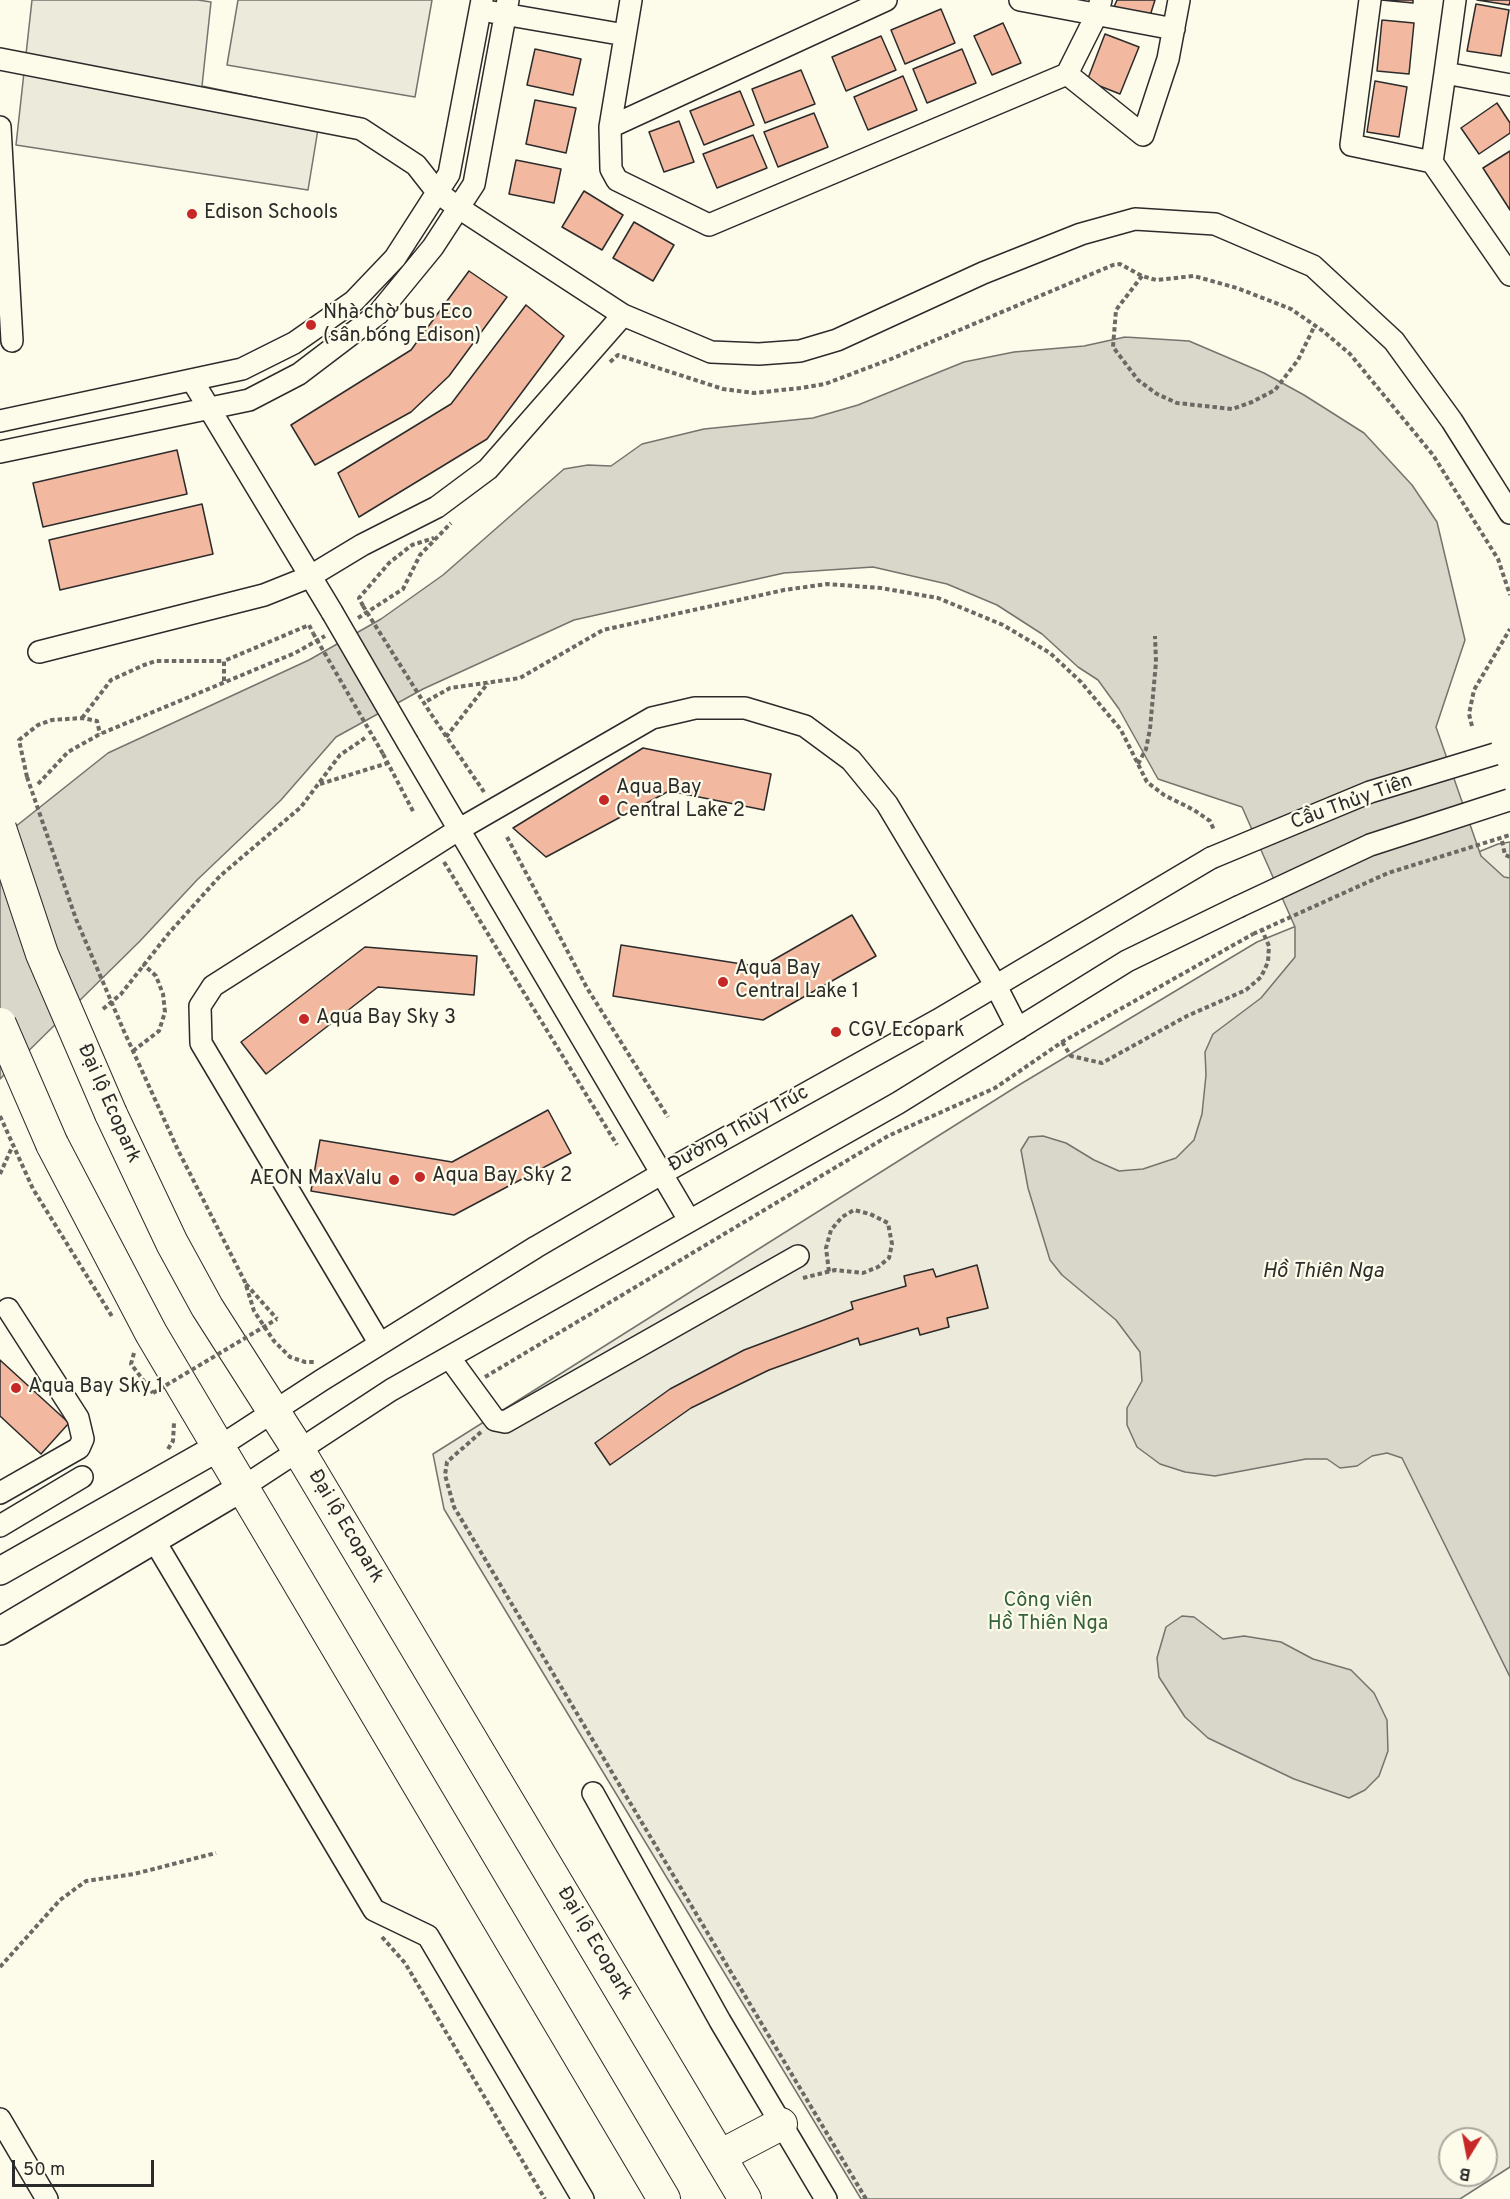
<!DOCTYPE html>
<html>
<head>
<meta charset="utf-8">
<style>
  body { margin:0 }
  #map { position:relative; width:1510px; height:2199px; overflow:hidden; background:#fdfbea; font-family:Overpass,sans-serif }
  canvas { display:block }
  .north { position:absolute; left:1438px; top:2127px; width:60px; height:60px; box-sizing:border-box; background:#fdfbea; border:2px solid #a9a89e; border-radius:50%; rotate:190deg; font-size:16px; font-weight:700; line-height:24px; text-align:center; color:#2b2b2b }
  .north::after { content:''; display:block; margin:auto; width:21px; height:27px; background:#c62828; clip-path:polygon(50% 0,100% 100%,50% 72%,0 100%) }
  .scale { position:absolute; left:12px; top:2160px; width:142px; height:27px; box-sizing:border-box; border:3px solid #2b2b2b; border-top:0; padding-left:8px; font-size:18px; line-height:21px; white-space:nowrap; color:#2b2b2b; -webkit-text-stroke:4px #fdfbea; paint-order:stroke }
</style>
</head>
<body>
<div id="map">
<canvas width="1510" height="2199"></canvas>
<div class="north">B</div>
<div class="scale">50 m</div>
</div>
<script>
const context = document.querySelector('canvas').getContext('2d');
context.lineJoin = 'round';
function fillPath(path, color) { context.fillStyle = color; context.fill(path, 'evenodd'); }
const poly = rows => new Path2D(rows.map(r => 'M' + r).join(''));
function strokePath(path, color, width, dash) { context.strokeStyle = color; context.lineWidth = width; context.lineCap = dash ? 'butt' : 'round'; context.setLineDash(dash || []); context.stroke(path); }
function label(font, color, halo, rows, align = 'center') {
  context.font = font + ' Overpass,sans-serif'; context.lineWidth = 4.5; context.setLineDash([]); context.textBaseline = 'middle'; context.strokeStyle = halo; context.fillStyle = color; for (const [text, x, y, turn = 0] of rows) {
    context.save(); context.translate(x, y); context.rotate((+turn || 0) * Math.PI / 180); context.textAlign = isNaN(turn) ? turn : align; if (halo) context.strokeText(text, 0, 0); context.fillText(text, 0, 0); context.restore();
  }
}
const green = poly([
  [238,0,432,0,415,97,227,65,238,0],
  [1510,842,1510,2167,1460,2199,861,2199,444,1509,433,1454,1019,1085,1257,942,1498,844,1510,842],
  [1450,2139,1486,2139,1486,2175,1450,2175,1450,2139]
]);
fillPath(green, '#ecebdb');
strokePath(green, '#74746e', 1.5);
const parking = poly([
  [32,0,198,0,211,2,202,86,321,111,308,190,16,145,32,0]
]);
fillPath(parking, '#eceadb');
strokePath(parking, '#74746e', 1.5);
const water = poly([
  [1125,337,1189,341,1264,373,1304,395,1364,433,1412,485,1437,522,1465,640,1436,727,1481,856,1504,877,1510,878,1510,1677,1402,1458,1387,1453,1372,1456,1357,1466,1340,1468,1327,1459,1306,1459,1215,1476,1185,1472,1160,1464,1137,1447,1127,1425,1127,1408,1142,1381,1140,1352,1116,1320,1062,1275,1050,1260,1028,1188,1021,1150,1029,1137,1043,1136,1066,1143,1094,1160,1119,1171,1143,1169,1176,1158,1194,1140,1202,1114,1206,1075,1205,1052,1213,1034,1261,998,1295,957,1295,927,1242,807,1158,779,1119,709,1098,680,1078,667,1042,634,997,605,947,584,873,567,784,573,574,620,423,689,336,737,281,800,197,880,140,941,0,1079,0,839,108,753,309,660,381,619,443,575,564,469,588,465,611,466,642,444,704,429,813,418,858,405,964,362,1014,352,1084,346,1125,337],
  [1182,1616,1194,1617,1223,1639,1244,1636,1281,1642,1313,1659,1351,1670,1374,1693,1387,1720,1388,1751,1379,1776,1365,1790,1349,1798,1294,1779,1208,1738,1185,1717,1159,1677,1157,1658,1166,1627,1182,1616]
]);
fillPath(water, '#d8d7c9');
strokePath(water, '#74746e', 1.5);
const building = poly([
  [1117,0,1155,0,1149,19,1114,7,1117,0],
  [1381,0,1413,0,1413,3,1381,0],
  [1477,0,1510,0,1510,2,1509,5,1477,0],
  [1476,4,1509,10,1501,56,1467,51,1476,4],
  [941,9,955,43,905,64,891,30,941,9],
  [1382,20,1414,23,1409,74,1377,71,1382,20],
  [1003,23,1021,63,992,75,974,36,1003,23],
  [1105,34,1139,47,1120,94,1087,81,1105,34],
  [881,36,896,70,846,91,832,57,881,36],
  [535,49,581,59,573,95,527,85,535,49],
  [962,49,976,83,927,103,913,69,962,49],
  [801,70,815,104,765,123,752,89,801,70],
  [903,76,917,110,868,130,854,97,903,76],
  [1375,81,1407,87,1399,137,1367,132,1375,81],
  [740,91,754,125,704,145,690,111,740,91],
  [535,100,576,108,566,153,526,144,535,100],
  [1497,103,1510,123,1510,133,1479,154,1461,128,1497,103],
  [814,113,828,147,778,167,764,132,814,113],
  [679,121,694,162,664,172,649,132,679,121],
  [753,135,767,168,717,188,703,154,753,135],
  [1510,151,1510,210,1483,168,1510,151],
  [516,160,561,169,554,203,509,194,516,160],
  [584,191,623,215,602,250,562,227,584,191],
  [634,222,674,245,653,281,613,258,634,222],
  [469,271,507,297,449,376,411,412,315,465,291,425,411,350,469,271],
  [526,305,564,336,487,439,359,517,338,473,451,404,526,305],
  [177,450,187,494,43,527,33,483,177,450],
  [202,504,213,554,60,590,49,540,202,504],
  [643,748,771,774,764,810,669,791,546,857,513,828,643,748],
  [852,915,876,956,763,1020,613,996,621,945,761,967,852,915],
  [365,947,477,956,474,995,378,987,266,1074,241,1042,365,947],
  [548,1110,571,1153,454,1215,311,1191,320,1140,452,1162,548,1110],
  [977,1265,988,1308,947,1318,949,1327,920,1335,918,1328,860,1345,858,1338,769,1370,691,1408,610,1465,595,1443,670,1389,744,1350,853,1309,851,1302,906,1286,904,1276,933,1269,936,1277,977,1265],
  [0,1360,69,1423,41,1454,0,1416,0,1360]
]);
fillPath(building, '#f2b8a0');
strokePath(building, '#2b2b2b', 1.5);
const minor = poly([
  [631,0,610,127,611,169,617,180,709,225,1067,74],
  [1020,0,1174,29],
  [1101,0,1097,14,1067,74,1143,135,1168,59,1179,0],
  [1370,0,1351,145,1432,162,1510,275],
  [1455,0,1445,73,1510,85],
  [492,12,625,35],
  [0,59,361,129,416,165,438,193,459,208,623,315,711,352,759,354,800,351,837,340,983,273,1081,234,1135,219,1215,224,1313,266,1394,341,1452,421,1510,513],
  [0,127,12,341],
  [610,127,886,0],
  [1432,162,1445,73],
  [192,380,332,612],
  [0,421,242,369,294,343,354,301,395,258,449,174,482,0],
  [0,452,249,400,299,374,378,314,433,247,474,184,508,0],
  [39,652,264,595,309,577,362,545,437,507,488,469,623,315],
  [408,743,689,1220],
  [380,1344,201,1043,200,1006,213,986,458,830,652,718,695,708,745,708,805,726,851,760,887,804,996,986,1018,1029],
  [449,1357,495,1420,505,1422,798,1256],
  [219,1447,322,1380,536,1247,661,1174,938,1020,1211,858],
  [243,1487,391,1390,898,1103,1127,961,1238,907],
  [0,1493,79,1448,83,1439,78,1418,8,1309],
  [0,1526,82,1477],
  [154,1540,374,1910,428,1936,583,2199],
  [593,1793,720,2021,826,2199],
  [0,2119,47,2199]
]);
const major = poly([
  [0,1571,219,1447],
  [0,1631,243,1487]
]);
const highway = poly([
  [111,1114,172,1243,207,1307,299,1451,745,2199],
  [52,1144,151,1333,664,2199],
  [720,2156,781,2124]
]);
strokePath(minor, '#2b2b2b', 24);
strokePath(major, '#2b2b2b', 30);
strokePath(highway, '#2b2b2b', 34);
strokePath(poly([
  [1142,276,1116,310,1113,347,1138,380,1157,394,1177,403,1232,409,1252,402,1275,390,1298,360,1315,325],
  [610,362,618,355,723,389,754,393,801,388,825,384,891,359,1113,265,1120,264,1142,276,1156,280,1194,276,1237,288,1291,309,1323,331,1350,354,1433,455,1498,559,1510,595],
  [363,606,359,598,389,563,412,545,434,538],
  [358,618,403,589,420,555,451,523],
  [224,681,224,661,309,625,313,633],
  [427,701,450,688,520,678,603,630,784,590,827,584,881,588,938,598,1003,625,1050,653,1081,682,1121,730,1147,782,1164,795,1194,810,1210,821,1214,830],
  [431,714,484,792],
  [82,718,111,680,144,665,156,661,224,661],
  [1472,726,1469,714,1474,690,1510,629],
  [446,737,488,683],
  [383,754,414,813],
  [1138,764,1146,749,1150,729,1156,662,1155,636],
  [27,777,19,740,38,725,52,720,82,718,97,721,100,734],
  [38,784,68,752,100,734,295,653,325,636],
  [320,784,388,763],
  [507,837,587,988,668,1117],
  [1502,841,1505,855,1510,857],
  [444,862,617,1145],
  [103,1009,121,994,169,933,220,876,301,807,340,755,365,738],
  [123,1029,178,1150,245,1282,254,1311,274,1341,290,1357,305,1362,314,1362],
  [1062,1042,1071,1056,1102,1063,1187,1016,1246,990,1261,977,1268,962,1269,946,1262,930],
  [133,1051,159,1031,165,1012,163,994,156,976,143,964],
  [0,1116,33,1189,113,1318],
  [0,1174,13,1145],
  [803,1278,835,1270,863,1273,878,1267,889,1258,892,1244,888,1223,870,1214,854,1210,842,1217,831,1230,826,1248,829,1272],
  [246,1284,277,1319],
  [134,1353,131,1364,153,1393],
  [485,1377,888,1136,995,1088,1062,1042,1253,934],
  [481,1432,447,1462,445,1475,454,1507,866,2199],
  [168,1449,173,1441,174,1423],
  [382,1937,405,1963,545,2199],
  [0,1967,60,1900,86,1881,134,1874,216,1853]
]), '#6a6964', 4, [4.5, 3]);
strokePath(minor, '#fdfbea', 21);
strokePath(major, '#fdfbea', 27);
strokePath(highway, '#fdfbea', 32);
const minorBridge = poly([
  [332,612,408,743],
  [1211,858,1370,792,1495,754],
  [1238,907,1370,845,1509,800]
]);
const highwayBridge = poly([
  [0,828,42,954,111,1114],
  [0,1024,52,1144]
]);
strokePath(minorBridge, '#2b2b2b', 24, []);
strokePath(highwayBridge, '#2b2b2b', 34, []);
strokePath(poly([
  [363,606,431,714],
  [313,633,383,754],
  [27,777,76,919,123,1029],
  [1253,934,1388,873,1510,835],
  [153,1393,277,1319]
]), '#6a6964', 4, [4.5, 3]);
strokePath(minorBridge, '#fdfbea', 21);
strokePath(highwayBridge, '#fdfbea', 32);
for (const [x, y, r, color] of [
  [192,214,6,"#c62828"],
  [311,325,6,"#c62828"],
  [604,800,6,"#c62828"],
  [723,982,6,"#c62828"],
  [304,1019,6,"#c62828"],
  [836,1032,6,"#c62828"],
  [420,1177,6,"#c62828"],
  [394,1180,6,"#c62828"],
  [16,1388,6,"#c62828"]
]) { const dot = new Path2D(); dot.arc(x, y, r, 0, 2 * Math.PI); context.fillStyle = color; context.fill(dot); strokePath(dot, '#fdfbea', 2); }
label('20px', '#2b2b2b', '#fdfbea', [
  ["Edison Schools",204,214],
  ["Nhà chờ bus Eco",323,314],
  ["(sân bóng Edison)",323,337],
  ["Aqua Bay",616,789],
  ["Central Lake 2",616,812],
  ["Aqua Bay",735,970],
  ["Central Lake 1",735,993],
  ["Aqua Bay Sky 3",316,1019],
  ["CGV Ecopark",848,1032],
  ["Aqua Bay Sky 2",432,1177],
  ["AEON MaxValu",382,1180,"right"],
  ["Aqua Bay Sky 1",28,1388]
], 'left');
label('20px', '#2b2b2b', '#fdfbea', [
  ["Cầu Thủy Tiên",1352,803,-20],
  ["Đại lộ Ecopark",108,1104,66],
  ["Đường Thủy Trúc",739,1130,-29],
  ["Đại lộ Ecopark",345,1527,59],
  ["Đại lộ Ecopark",594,1944,59]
]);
label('20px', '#34623c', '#fdfbea', [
  ["Công viên",1048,1602],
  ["Hồ Thiên Nga",1048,1625]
]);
label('italic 21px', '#2b2b2b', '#fdfbea', [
  ["Hồ Thiên Nga",1323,1273]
]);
</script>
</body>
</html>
